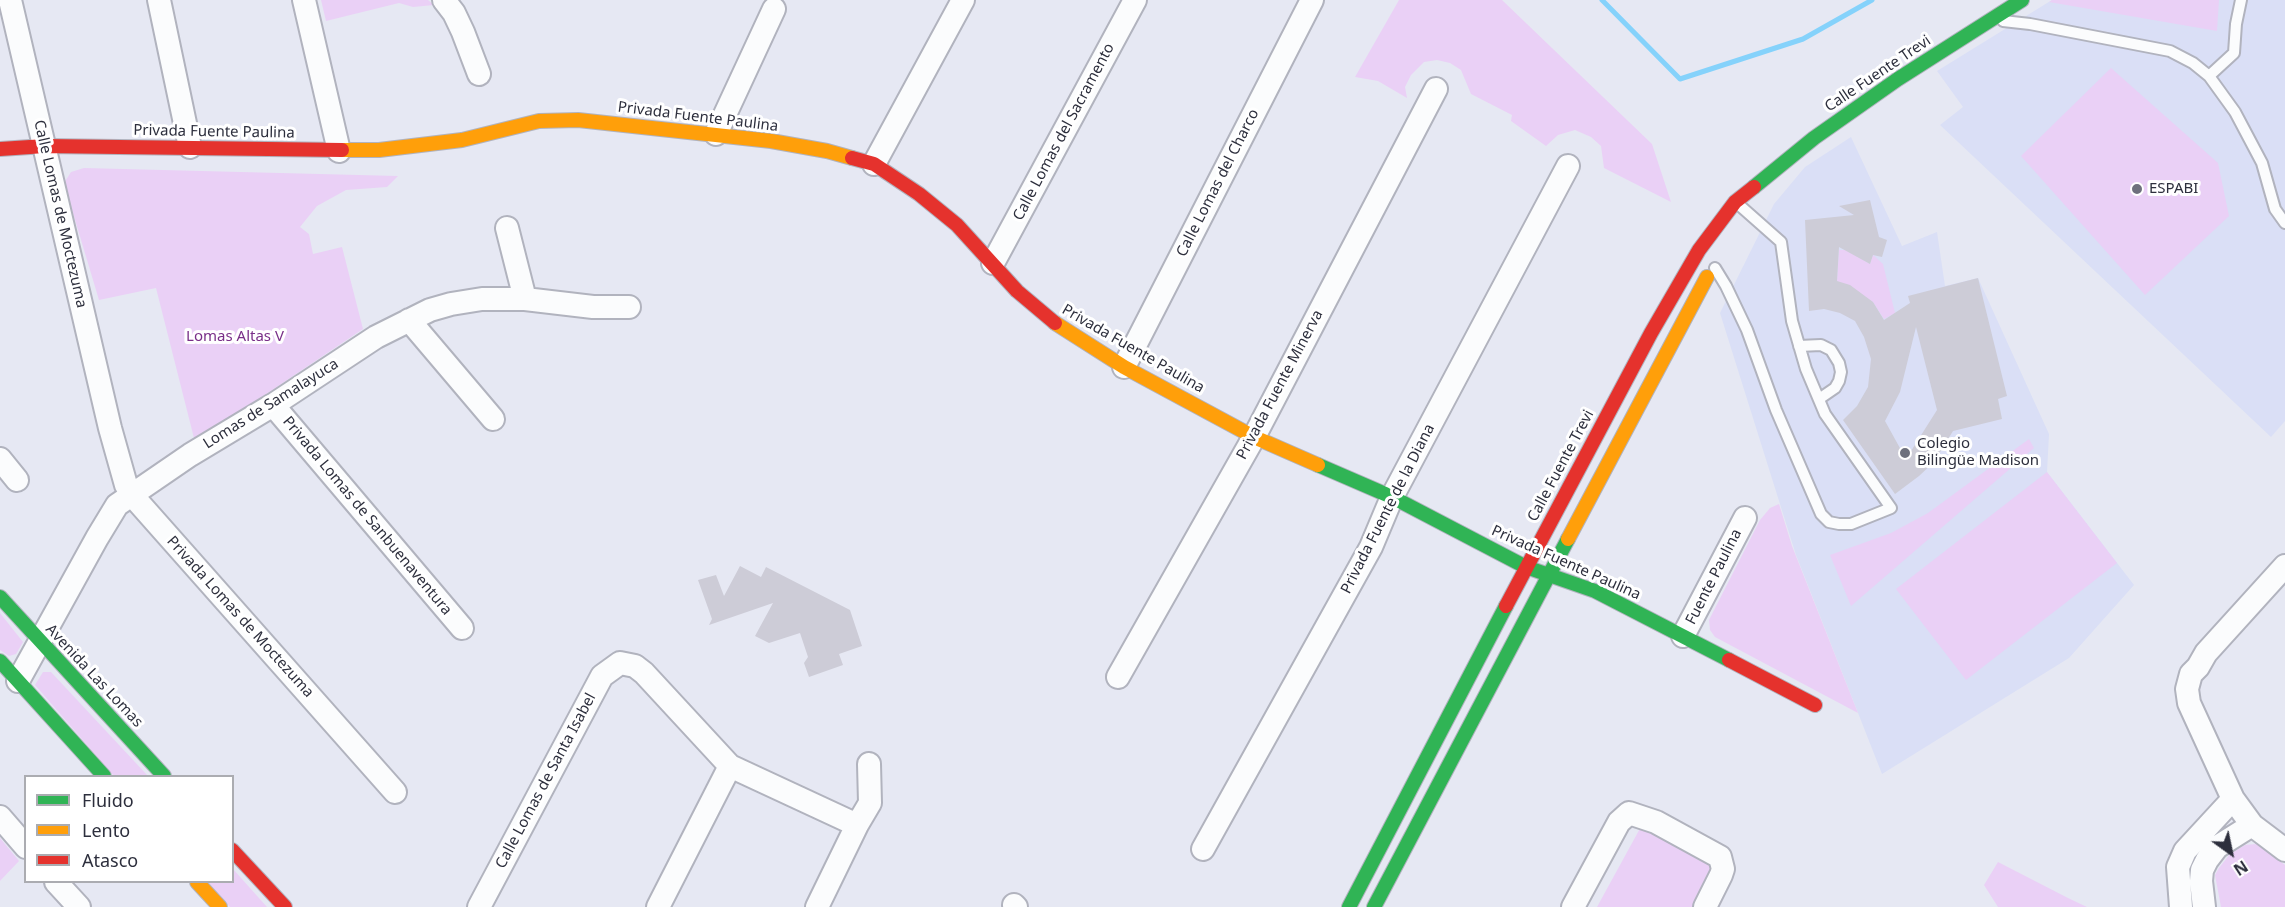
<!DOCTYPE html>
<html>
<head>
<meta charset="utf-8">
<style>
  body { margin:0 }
  #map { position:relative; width:2285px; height:907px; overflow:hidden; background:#e6e8f3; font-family:"Noto Sans",sans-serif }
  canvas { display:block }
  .legend { position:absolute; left:24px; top:775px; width:210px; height:108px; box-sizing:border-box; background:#fff; border:2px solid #abacb1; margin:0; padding:8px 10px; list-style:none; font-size:18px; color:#2d2f3d }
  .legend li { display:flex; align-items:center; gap:12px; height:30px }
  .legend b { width:30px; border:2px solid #abacb1 }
  .north { position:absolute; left:2201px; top:823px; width:60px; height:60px; -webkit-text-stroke:4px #fff; paint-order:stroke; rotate:147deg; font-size:16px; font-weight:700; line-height:24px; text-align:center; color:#2d2f3d }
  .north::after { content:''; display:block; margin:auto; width:21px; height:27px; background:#2d2f3d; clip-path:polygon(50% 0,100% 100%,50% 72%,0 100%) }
</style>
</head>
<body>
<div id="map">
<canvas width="2285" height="907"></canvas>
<ul class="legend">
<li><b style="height:8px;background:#30b455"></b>Fluido</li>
<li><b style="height:8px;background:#ff9f0a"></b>Lento</li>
<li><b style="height:8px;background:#e5322d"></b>Atasco</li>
</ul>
<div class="north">N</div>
</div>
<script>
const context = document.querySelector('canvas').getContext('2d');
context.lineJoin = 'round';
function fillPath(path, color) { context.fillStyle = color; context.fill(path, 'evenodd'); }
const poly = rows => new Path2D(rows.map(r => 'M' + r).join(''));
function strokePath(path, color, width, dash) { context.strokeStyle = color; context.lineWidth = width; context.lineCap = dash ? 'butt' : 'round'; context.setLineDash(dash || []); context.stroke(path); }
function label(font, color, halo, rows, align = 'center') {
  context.font = font + ' "Noto Sans",sans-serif'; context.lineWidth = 6; context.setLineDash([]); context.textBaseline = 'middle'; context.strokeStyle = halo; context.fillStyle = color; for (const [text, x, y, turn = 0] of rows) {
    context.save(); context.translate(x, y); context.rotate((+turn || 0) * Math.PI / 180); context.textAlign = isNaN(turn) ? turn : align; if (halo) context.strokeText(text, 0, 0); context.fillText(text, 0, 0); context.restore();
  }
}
fillPath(poly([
  [2052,0,2285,0,2285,421,2271,437,1940,125,1963,107,1937,71],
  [1851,137,1902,246,1937,232,1945,286,1978,278,2049,434,2047,472,2134,585,2069,658,1882,774,1796,555,1720,313,1774,204,1805,167]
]), '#dadff6');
fillPath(poly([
  [321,0,428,0,434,5,413,7,399,3,326,21],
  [1399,0,1502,0,1652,144,1671,202,1604,168,1601,146,1591,137,1575,130,1558,135,1546,146,1511,121,1512,115,1471,94,1461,70,1450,63,1437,60,1424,62,1411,75,1405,87,1407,98,1378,81,1355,77],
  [2052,0,2219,0,2217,31,2049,2],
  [2111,68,2218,163,2229,216,2145,295,2021,156],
  [84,168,398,176,387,187,346,190,317,206,300,227,309,234,313,254,342,247,363,329,195,442,156,288,99,300,64,183,71,172],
  [1839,250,1846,250,1870,264,1873,255,1883,264,1895,313,1884,319,1873,302,1837,281],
  [2029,439,2034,448,1851,606,1830,555,1891,533,1928,513],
  [2047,472,2117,563,1966,680,1896,589],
  [1779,504,1792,546,1858,713,1715,637,1710,630,1709,620,1760,520,1770,508],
  [0,613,23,642,16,654,9,656,0,650],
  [43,672,51,672,148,776,114,776,35,685],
  [1643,823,1719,865,1698,907,1597,907],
  [0,838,19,861,0,881],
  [2257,844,2285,865,2285,907,2221,907,2215,875,2219,868,2230,854,2245,845],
  [1998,862,2068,898,2087,907,1998,907,1984,885],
  [233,869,267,907,230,907,208,882,232,882]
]), '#ead0f6');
strokePath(poly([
  [1602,0,1680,79,1803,39,1872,0]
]), '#85d2fb', 5);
fillPath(poly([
  [1870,200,1879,237,1887,240,1882,257,1873,255,1870,264,1839,247,1837,281,1850,285,1873,302,1884,320,1910,303,1908,296,1978,278,2007,396,1998,399,2002,419,1953,431,1934,462,1919,476,1895,494,1843,420,1857,406,1868,387,1871,359,1864,337,1855,321,1840,313,1824,309,1809,311,1805,220,1854,215,1839,206],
  [1916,327,1937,410,1906,459,1885,421,1900,392],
  [740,566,761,577,766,567,850,610,862,646,839,654,843,665,809,677,804,663,808,657,800,633,769,643,755,636,773,603,709,625,712,619,698,580,716,575,724,596]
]), '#cdccd7');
const lane = poly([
  [2003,21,2030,24,2170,51,2193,63,2209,76,2235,112,2262,163,2275,209,2285,223],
  [2209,76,2234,53,2236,24,2241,0],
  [1715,268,1726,286,1747,330,1776,410,1821,514,1829,522,1839,524,1851,524,1891,508,1825,414,1806,369,1792,321,1781,242,1738,204],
  [1799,346,1821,345,1831,350,1839,363,1841,372,1839,381,1835,388,1819,399]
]);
const street = poly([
  [10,0,110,428,126,485,131,494,395,792],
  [159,0,190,147],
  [304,0,339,151],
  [444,0,454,13,463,32,479,74],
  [716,134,774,9],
  [874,164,963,0],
  [507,228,525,299],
  [993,263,1135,0],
  [409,320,493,419],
  [1124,367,1312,0],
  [273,405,462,628],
  [0,459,17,480],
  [2285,566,2206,653,2198,667,2191,674,2187,689,2189,703,2233,799,2252,825,2285,850],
  [1683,636,1745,518],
  [1118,677,1254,437,1436,89],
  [18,681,97,538,117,505,190,455,273,405,376,337,430,310,451,304,482,299,525,299,593,307,629,307],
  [0,817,26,847],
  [1203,849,1371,547,1392,497,1568,166],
  [56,882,79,907],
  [1014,905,1016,907],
  [479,907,602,676,620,663,635,666,644,673,730,766,857,825],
  [658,907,730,766],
  [817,907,857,825,870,803,869,764],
  [1573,907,1619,822,1629,813,1656,822,1720,857,1723,869,1721,875,1705,907],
  [2181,907,2178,867,2185,851,2233,799],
  [2204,907,2201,881,2202,870,2207,860,2217,847,2252,825]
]);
const fast = poly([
  [1754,187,1814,138,1898,79,2022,0],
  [1318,465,1392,497,1526,567,1595,591,1729,660],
  [0,597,164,776],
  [0,661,104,776],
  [1349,907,1506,606],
  [1374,907,1568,539]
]);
const slow = poly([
  [342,150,379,150,462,140,539,121,578,120,771,141,827,151,852,158],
  [1055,323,1124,367,1254,437,1318,465],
  [1568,539,1707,277],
  [197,882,220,907]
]);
const jam = poly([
  [0,149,45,146,342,150],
  [852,158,874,164,919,194,957,225,1017,291,1055,323],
  [1506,606,1651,333,1699,250,1735,202,1754,187],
  [1729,660,1815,705],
  [232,850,285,907]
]);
strokePath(lane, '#b1b3be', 14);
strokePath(street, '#b1b3be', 26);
strokePath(fast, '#b1b3be', 16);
strokePath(slow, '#b1b3be', 16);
strokePath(jam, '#b1b3be', 16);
strokePath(lane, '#fbfcfd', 10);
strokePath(street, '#fbfcfd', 22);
strokePath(fast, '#30b455', 14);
strokePath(slow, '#ff9f0a', 14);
strokePath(jam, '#e5322d', 14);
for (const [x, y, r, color] of [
  [2137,189,6,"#6e707d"],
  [1905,453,6,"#6e707d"]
]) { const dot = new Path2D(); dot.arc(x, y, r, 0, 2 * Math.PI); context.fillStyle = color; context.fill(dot); strokePath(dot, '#fff', 2); }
label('15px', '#2d2f3d', '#fff', [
  ["Calle Fuente Trevi",1878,74,-34],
  ["Privada Fuente Paulina",698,117,7],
  ["Privada Fuente Paulina",214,132,1],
  ["Calle Lomas del Sacramento",1064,132,-62],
  ["Calle Lomas del Charco",1218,183,-63],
  ["Calle Lomas de Moctezuma",60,214,77],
  ["Privada Fuente Paulina",1133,349,30],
  ["Privada Fuente Minerva",1280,385,-62],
  ["Lomas de Samalayuca",271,404,-32],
  ["Calle Fuente Trevi",1561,466,-62],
  ["Privada Fuente de la Diana",1388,509,-63],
  ["Privada Lomas de Sanbuenaventura",367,516,50],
  ["Privada Fuente Paulina",1566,563,24],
  ["Fuente Paulina",1714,577,-63],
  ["Privada Lomas de Moctezuma",240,617,48],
  ["Avenida Las Lomas",94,676,47],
  ["Calle Lomas de Santa Isabel",546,781,-62]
]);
label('15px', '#2d2f3d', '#fff', [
  ["ESPABI",2149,189],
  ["Colegio",1917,444],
  ["Bilingüe Madison",1917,461]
], 'left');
label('15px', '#792f88', '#fff', [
  ["Lomas Altas V",235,337]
]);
</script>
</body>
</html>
